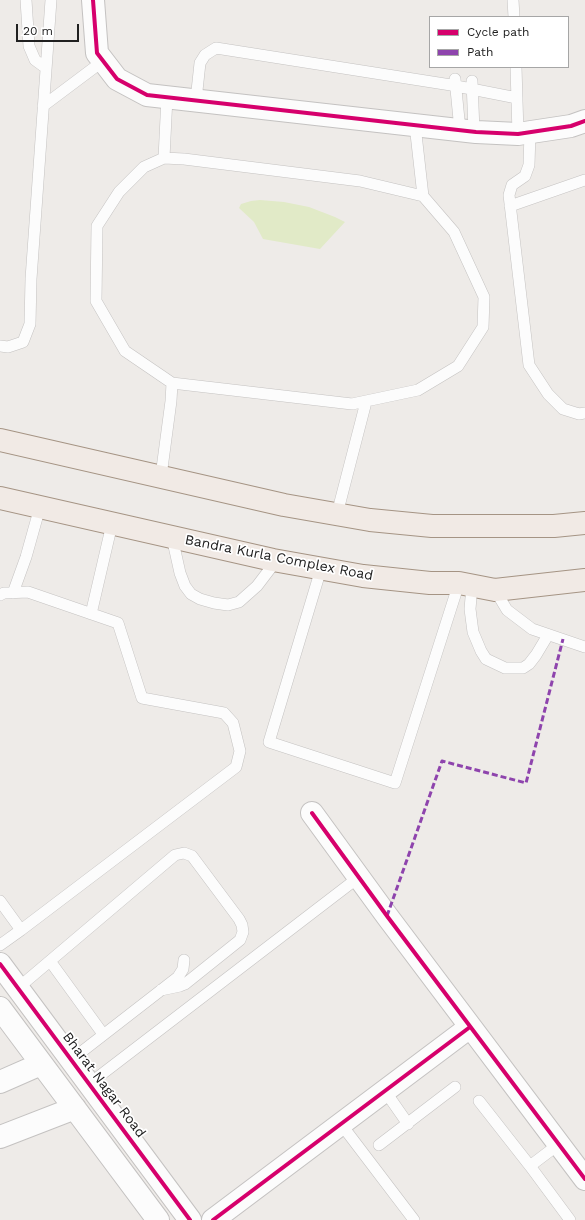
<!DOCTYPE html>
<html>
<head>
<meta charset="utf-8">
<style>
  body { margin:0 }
  #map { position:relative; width:585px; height:1220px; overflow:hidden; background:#eeebe8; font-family:"Work Sans",sans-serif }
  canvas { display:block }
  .legend { position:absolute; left:429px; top:16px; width:140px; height:52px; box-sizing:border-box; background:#fff; border:1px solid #a6a6a6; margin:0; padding:5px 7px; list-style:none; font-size:12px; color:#202020 }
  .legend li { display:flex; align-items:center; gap:8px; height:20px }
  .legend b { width:20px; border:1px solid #a6a6a6 }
  .scale { position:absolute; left:16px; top:24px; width:63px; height:18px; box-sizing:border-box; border:2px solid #202020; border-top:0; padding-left:5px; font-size:12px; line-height:14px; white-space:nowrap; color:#202020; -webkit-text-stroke:3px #fff; paint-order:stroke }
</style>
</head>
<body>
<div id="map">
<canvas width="585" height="1220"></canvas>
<ul class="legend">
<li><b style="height:5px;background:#d6006c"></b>Cycle path</li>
<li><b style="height:5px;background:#8e44ad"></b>Path</li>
</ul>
<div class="scale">20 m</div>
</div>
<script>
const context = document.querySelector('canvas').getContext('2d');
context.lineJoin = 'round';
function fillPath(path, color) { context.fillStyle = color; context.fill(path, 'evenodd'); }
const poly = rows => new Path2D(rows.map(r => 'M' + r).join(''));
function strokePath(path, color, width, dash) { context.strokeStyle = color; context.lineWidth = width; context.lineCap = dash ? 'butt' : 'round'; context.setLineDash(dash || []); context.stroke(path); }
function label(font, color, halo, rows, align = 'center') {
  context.font = font + ' "Work Sans",sans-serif'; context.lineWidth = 3.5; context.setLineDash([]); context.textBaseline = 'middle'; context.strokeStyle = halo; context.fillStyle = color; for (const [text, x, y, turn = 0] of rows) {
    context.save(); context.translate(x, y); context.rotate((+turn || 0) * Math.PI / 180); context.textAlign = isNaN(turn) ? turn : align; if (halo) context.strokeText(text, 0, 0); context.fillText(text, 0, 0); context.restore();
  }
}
fillPath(poly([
  [260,200,284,202,309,207,335,217,345,222,320,249,263,239,254,222,239,208,241,204,251,201]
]), '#e1eac7');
const service = poly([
  [26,0,29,46,35,60,46,68],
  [513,0,514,17],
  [516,67,518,134],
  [455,79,460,130],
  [472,81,474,131],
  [196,100,200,63,205,55,216,48,451,85,517,98],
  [43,106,103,61],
  [415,125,423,196],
  [530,132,529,165,525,176,512,185,509,195,529,365,548,394,563,409,579,414,585,413],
  [164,158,167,97],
  [510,206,585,180],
  [0,346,8,347,23,342,30,324,31,279,51,0],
  [161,476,171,401,172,383,125,351,96,301,97,226,119,192,144,167,164,158,184,159,360,181,423,196,454,232,484,297,483,327,458,366,418,390,352,404,172,383],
  [337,514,366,402],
  [172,537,180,573,185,586,191,594,200,599,214,603,228,605,239,602,257,586,276,561],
  [321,569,269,742,395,783,459,583],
  [472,586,470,609,473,632,481,651,486,659,505,668,523,668,529,664,536,655,548,635],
  [495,590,507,610,532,629,585,647],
  [13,593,26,557,40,507],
  [0,595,4,593,28,592,118,623,142,698,224,713,233,723,240,751,236,767,21,930,0,901],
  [91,614,112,524],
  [0,945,21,930],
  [50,961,103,1034],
  [18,988,175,855,184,853,192,856,239,919,242,925,243,932,240,940,185,984,180,986,161,990],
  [71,1060,178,977,183,969,184,960],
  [89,1084,359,877],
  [385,1091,408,1124],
  [479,1101,530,1166,559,1144],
  [341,1124,414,1220],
  [379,1145,455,1087],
  [530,1166,570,1220]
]);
const tertiary = poly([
  [93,0,97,53,117,79,147,95,476,132,518,134,571,126,585,121],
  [312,813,387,916,585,1179],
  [0,964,190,1220],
  [0,1008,158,1220],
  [0,1082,41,1064],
  [0,1137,75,1108],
  [213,1220,470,1027]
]);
const primary = poly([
  [0,440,284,505,370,520,432,526,554,526,585,523],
  [0,498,273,560,363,576,430,583,459,583,495,590,585,580]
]);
strokePath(service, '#c4c2c1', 12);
strokePath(tertiary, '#c4c2c1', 24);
strokePath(primary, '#a59484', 24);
strokePath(service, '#fcfcfc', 11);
strokePath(tertiary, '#fcfcfc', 22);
strokePath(primary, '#f1eae5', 22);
strokePath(poly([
  [387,916,442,761,526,783,563,639]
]), '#8e44ad', 3, [6, 3]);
strokePath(poly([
  [93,0,97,53,117,79,147,95,476,132,518,134,571,126,585,121],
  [312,813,387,916,585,1179],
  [0,964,190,1220],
  [213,1220,470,1027]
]), '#d6006c', 4);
label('14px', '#202020', '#fff', [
  ["Bandra Kurla Complex Road",279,558,11],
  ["Bharat Nagar Road",104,1085,53]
]);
</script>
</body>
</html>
